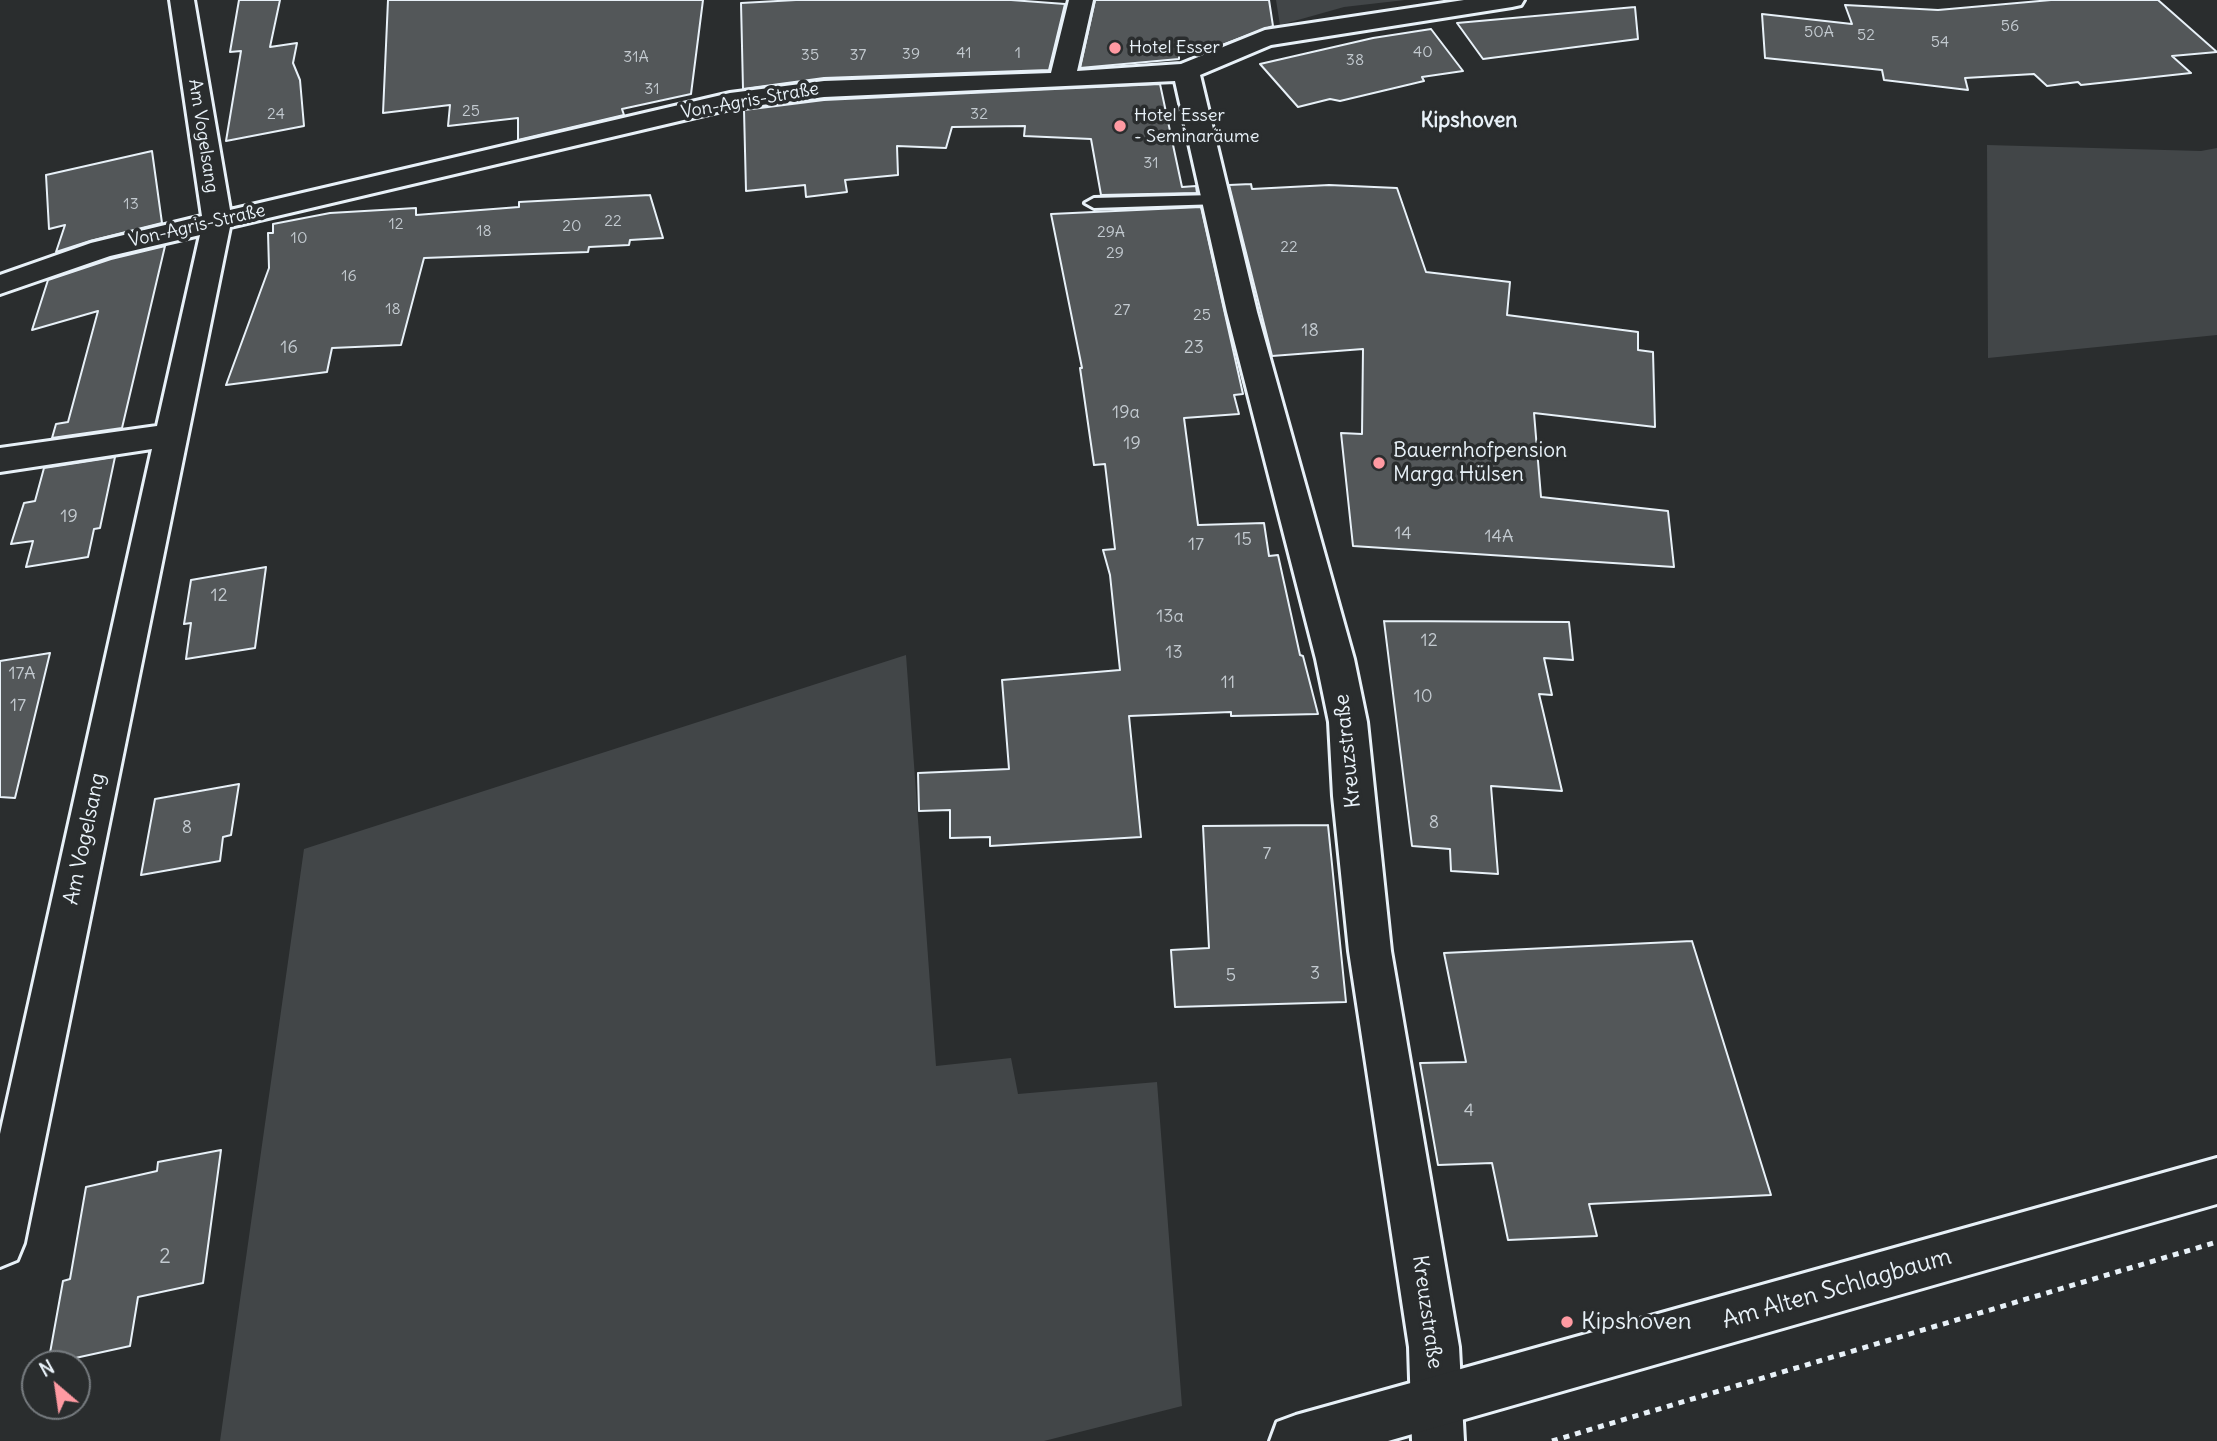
<!DOCTYPE html>
<html>
<head>
<meta charset="utf-8">
<style>
  body { margin:0 }
  #map { position:relative; width:2217px; height:1441px; overflow:hidden; background:#2a2d2e; font-family:Delius,sans-serif }
  canvas { display:block }
  .north { position:absolute; left:21px; top:1350px; width:70px; height:70px; box-sizing:border-box; background:#2a2d2e; border:2px solid #767b7f; border-radius:50%; rotate:331deg; font-size:19px; font-weight:700; line-height:28px; text-align:center; color:#e8f1f8 }
  .north::after { content:''; display:block; margin:auto; width:24px; height:32px; background:#ff9aa2; clip-path:polygon(50% 0,100% 100%,50% 72%,0 100%) }
</style>
</head>
<body>
<div id="map">
<canvas width="2217" height="1441"></canvas>
<div class="north">N</div>
</div>
<script>
const context = document.querySelector('canvas').getContext('2d');
context.lineJoin = 'round';
function fillPath(path, color) { context.fillStyle = color; context.fill(path, 'evenodd'); }
const poly = rows => new Path2D(rows.map(r => 'M' + r).join(''));
function strokePath(path, color, width, dash) { context.strokeStyle = color; context.lineWidth = width; context.lineCap = dash ? 'butt' : 'round'; context.setLineDash(dash || []); context.stroke(path); }
function label(font, color, halo, rows, align = 'center') {
  context.font = font + ' Delius,sans-serif'; context.lineWidth = 7; context.setLineDash([]); context.textBaseline = 'middle'; context.strokeStyle = halo; context.fillStyle = color; for (const [text, x, y, turn = 0] of rows) {
    context.save(); context.translate(x, y); context.rotate((+turn || 0) * Math.PI / 180); context.textAlign = isNaN(turn) ? turn : align; if (halo) context.strokeText(text, 0, 0); context.fillText(text, 0, 0); context.restore();
  }
}
fillPath(poly([
  [1276,0,1405,0,1344,7,1280,25],
  [1987,145,2201,151,2217,148,2217,335,1988,358],
  [906,655,936,1066,1011,1058,1018,1094,1157,1082,1182,1406,1044,1441,220,1441,304,849]
]), '#424648');
const building = poly([
  [239,0,280,0,270,47,297,43,293,63,300,80,304,126,226,141,241,51,230,52,239,0],
  [388,0,703,0,691,94,622,109,624,115,518,140,518,118,448,126,450,105,383,113,388,0],
  [796,0,1011,0,1065,4,1049,70,824,78,743,89,741,3,796,0],
  [1095,0,1269,0,1273,26,1198,54,1179,55,1179,59,1080,68,1095,0],
  [2051,0,2158,0,2217,52,2172,56,2191,73,2081,85,2078,82,2047,86,2034,74,1965,78,1968,90,1884,80,1882,70,1765,58,1762,14,1852,24,1845,5,1938,10,2051,0],
  [1635,7,1638,39,1483,59,1457,23,1635,7],
  [1431,29,1463,71,1422,77,1424,81,1340,101,1330,99,1298,107,1260,64,1373,38,1431,29],
  [1160,84,1182,187,1196,186,1197,193,1101,195,1091,139,1024,136,1025,126,952,127,946,148,897,146,898,175,845,180,847,192,806,197,805,185,746,191,744,110,824,100,1160,84],
  [152,151,162,223,90,241,56,252,65,225,49,229,46,175,152,151],
  [1251,184,1252,189,1329,185,1397,188,1426,272,1510,282,1507,315,1638,332,1638,350,1653,352,1655,427,1534,413,1541,497,1668,511,1674,567,1353,546,1341,433,1362,434,1363,349,1272,356,1229,185,1251,184],
  [650,195,663,238,630,240,629,245,589,247,588,252,424,258,401,345,332,348,327,372,226,385,269,268,268,233,273,233,273,224,330,213,416,208,416,215,519,207,519,202,650,195],
  [1201,207,1243,394,1234,395,1239,414,1184,418,1198,525,1264,523,1269,556,1278,555,1300,655,1303,656,1318,714,1231,716,1231,712,1129,716,1141,837,990,846,990,837,950,838,950,810,919,811,918,773,1009,769,1002,680,1120,670,1110,575,1103,550,1115,549,1105,464,1094,465,1080,368,1082,368,1051,214,1201,207],
  [165,246,122,428,52,438,56,424,68,422,98,311,32,330,48,280,111,259,165,246],
  [115,457,100,528,94,529,88,557,26,567,33,541,11,544,24,503,35,501,44,468,115,457],
  [266,567,255,648,186,659,191,623,184,624,191,580,266,567],
  [1384,621,1569,622,1573,660,1544,658,1552,695,1539,694,1562,791,1491,786,1498,874,1451,871,1450,849,1412,846,1384,621],
  [50,653,15,798,0,797,0,661,50,653],
  [239,784,231,835,223,837,220,861,141,875,155,799,239,784],
  [1328,825,1346,1002,1175,1007,1171,950,1209,948,1203,826,1328,825],
  [1692,941,1771,1195,1589,1204,1597,1236,1508,1240,1492,1163,1438,1165,1420,1063,1466,1062,1444,953,1692,941],
  [221,1150,203,1283,138,1297,130,1346,48,1364,63,1281,70,1279,86,1187,157,1171,158,1162,221,1150]
]);
fillPath(building, '#535759');
strokePath(building, '#e8f1f8', 2);
const service = poly([
  [1214,195,1220,196,1223,200,1220,204,1094,208,1085,203,1094,198,1214,195]
]);
const minor = poly([
  [170,0,194,0,230,210,730,93,824,81,1051,73,1069,0,1093,0,1077,71,1181,64,1265,30,1464,0,1524,0,1521,5,1512,7,1271,45,1200,75,1257,312,1354,659,1367,722,1391,951,1459,1347,1464,1441,1412,1441,1409,1347,1349,951,1333,796,1329,722,1316,659,1227,312,1175,81,824,97,730,109,230,227,24,1243,17,1260,0,1267,0,1134,152,449,0,472,0,448,157,426,200,235,110,256,0,294,0,275,91,243,202,216,170,0]
]);
const secondary = poly([
  [2217,1158,2217,1204,1388,1441,1270,1441,1277,1422,1296,1415,2217,1158]
]);
strokePath(service, '#e8f1f8', 6);
strokePath(minor, '#e8f1f8', 6);
strokePath(secondary, '#e8f1f8', 6);
strokePath(poly([
  [1552,1441,2217,1242]
]), '#e8f1f8', 5, [6, 6]);
fillPath(service, '#2a2d2e');
fillPath(minor, '#2a2d2e');
fillPath(secondary, '#2a2d2e');
for (const [x, y, r, color] of [
  [1115,48,7,"#ff9aa2"],
  [1120,126,7,"#ff9aa2"],
  [1379,463,7,"#ff9aa2"],
  [1567,1322,7,"#ff9aa2"]
]) { const dot = new Path2D(); dot.arc(x, y, r, 0, 2 * Math.PI); context.fillStyle = color; context.fill(dot); strokePath(dot, '#2a2d2e', 2.5); }
label('16px', '#c3cad0', null, [
  ["56",2010,26],
  ["50A",1819,32],
  ["52",1866,35],
  ["54",1940,42],
  ["40",1423,52],
  ["41",964,53],
  ["1",1018,53],
  ["39",911,54],
  ["35",810,55],
  ["37",858,55],
  ["31A",636,57],
  ["38",1355,60],
  ["31",652,89],
  ["25",471,111],
  ["24",276,114],
  ["32",979,114],
  ["31",1151,163],
  ["13",131,204],
  ["22",613,221],
  ["12",396,224],
  ["20",572,226],
  ["18",484,231],
  ["29A",1111,232],
  ["10",299,238],
  ["22",1289,247],
  ["29",1115,253],
  ["16",349,276],
  ["18",393,309],
  ["27",1122,310],
  ["25",1202,315]
]);
label('18px', '#e8f1f8', '#2a2d2e', [
  ["Hotel Esser",1129,48],
  ["Hotel Esser",1134,116],
  ["- Seminaräume",1134,137]
], 'left');
label('18px', '#e8f1f8', '#2a2d2e', [
  ["Von-Agris-Straße",750,101,-10],
  ["Am Vogelsang",203,136,81],
  ["Von-Agris-Straße",197,226,-13]
]);
label('18px', '#c3cad0', null, [
  ["18",1310,331],
  ["16",289,348],
  ["23",1194,348],
  ["19a",1126,413],
  ["19",1132,444],
  ["19",69,517],
  ["14",1403,534],
  ["14A",1499,537],
  ["15",1243,540],
  ["17",1196,545],
  ["12",219,596],
  ["13a",1170,617],
  ["12",1429,641],
  ["13",1174,653],
  ["17A",22,674],
  ["11",1228,683],
  ["10",1423,697],
  ["17",18,706],
  ["8",1434,823],
  ["8",187,828],
  ["7",1267,854],
  ["3",1315,974],
  ["5",1231,976],
  ["4",1469,1111]
]);
label('bold 21px', '#e8f1f8', '#2a2d2e', [
  ["Kipshoven",1469,121]
]);
label('21px', '#e8f1f8', '#2a2d2e', [
  ["Bauernhofpension",1393,451],
  ["Marga Hülsen",1393,475]
], 'left');
label('21px', '#e8f1f8', '#2a2d2e', [
  ["Kreuzstraße",1348,751,-96],
  ["Am Vogelsang",85,839,-78],
  ["Kreuzstraße",1427,1312,82]
]);
label('21px', '#c3cad0', null, [
  ["2",165,1257]
]);
label('24px', '#e8f1f8', '#2a2d2e', [
  ["Am Alten Schlagbaum",1837,1289,-16]
]);
label('24px', '#e8f1f8', '#2a2d2e', [
  ["Kipshoven",1581,1322]
], 'left');
</script>
</body>
</html>
